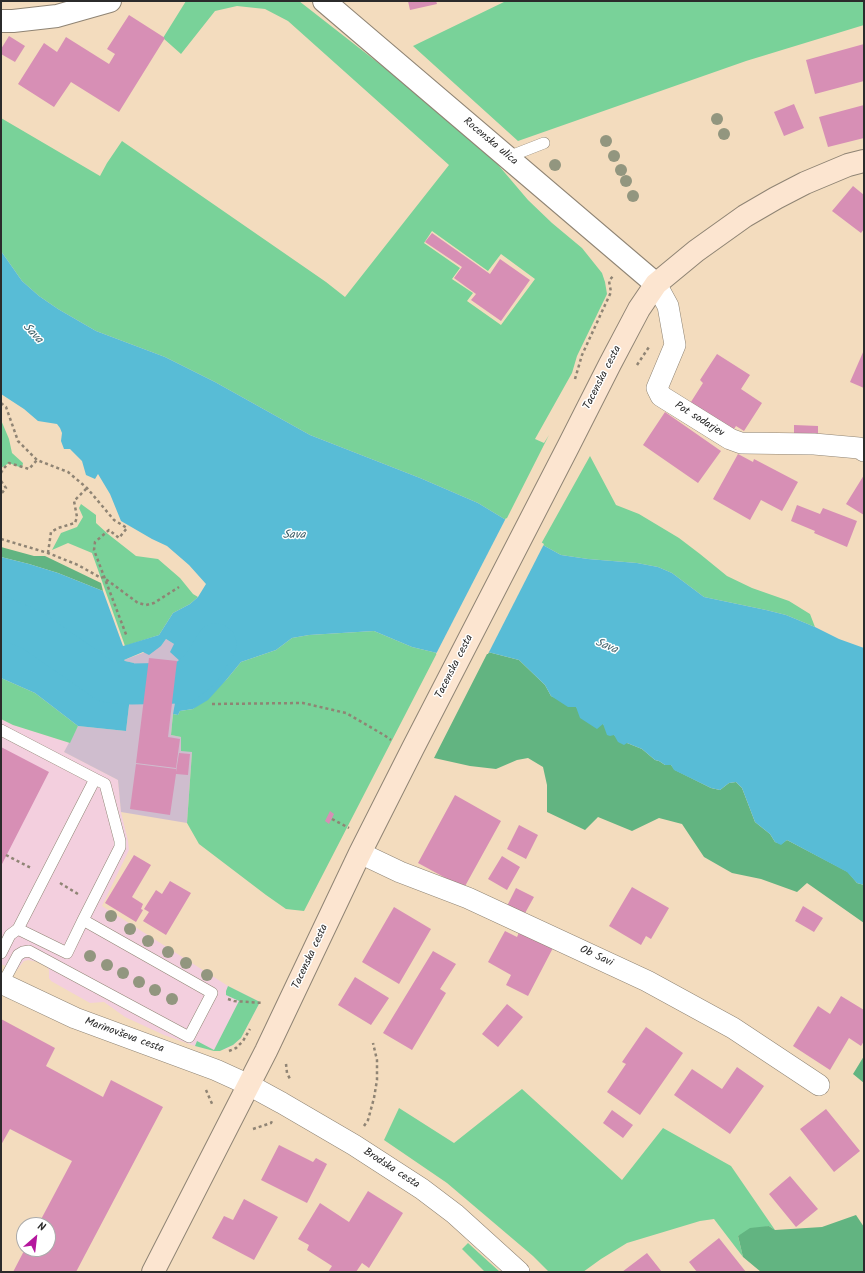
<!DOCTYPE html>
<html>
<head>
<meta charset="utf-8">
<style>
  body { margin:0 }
  #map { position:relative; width:865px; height:1273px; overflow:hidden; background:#f3dcbe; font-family:Kalam,sans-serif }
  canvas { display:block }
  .frame { position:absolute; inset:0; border:2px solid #2b2b2b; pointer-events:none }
  .north { position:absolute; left:16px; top:1217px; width:40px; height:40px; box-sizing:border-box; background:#fff; border:1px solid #aaa; border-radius:50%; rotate:28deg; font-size:11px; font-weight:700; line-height:16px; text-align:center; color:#2b2b2b }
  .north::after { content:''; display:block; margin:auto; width:14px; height:18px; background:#b5179e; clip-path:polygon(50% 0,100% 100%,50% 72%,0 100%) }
</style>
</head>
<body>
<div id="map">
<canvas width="865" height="1273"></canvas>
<div class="frame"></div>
<div class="north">N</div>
</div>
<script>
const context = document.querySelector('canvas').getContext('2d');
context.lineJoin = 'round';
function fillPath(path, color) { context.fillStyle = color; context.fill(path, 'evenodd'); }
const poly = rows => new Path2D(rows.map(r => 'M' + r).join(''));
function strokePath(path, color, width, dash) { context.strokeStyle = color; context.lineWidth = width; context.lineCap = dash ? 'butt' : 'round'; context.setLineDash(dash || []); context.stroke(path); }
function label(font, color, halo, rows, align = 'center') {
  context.font = font + ' Kalam,sans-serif'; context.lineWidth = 3; context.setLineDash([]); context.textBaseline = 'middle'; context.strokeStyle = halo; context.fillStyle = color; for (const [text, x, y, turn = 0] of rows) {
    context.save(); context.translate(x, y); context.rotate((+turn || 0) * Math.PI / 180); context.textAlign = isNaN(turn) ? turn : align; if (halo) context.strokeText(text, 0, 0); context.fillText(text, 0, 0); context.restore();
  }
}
fillPath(poly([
  [1,719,13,725,70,743,64,752,118,780,121,812,128,841,129,850,102,906,228,986,260,1002,241,1038,233,1045,226,1049,217,1051,195,1046,164,1035,125,1017,104,1002,90,1003,51,981,49,978,49,970,47,967,38,962,28,960,24,961,16,971,1,964]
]), '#f3cfde');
fillPath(poly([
  [166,639,174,644,181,662,189,655,191,657,173,714,171,735,181,737,192,752,187,823,121,812,118,780,64,752,78,726,126,731,134,663,125,661,124,660,161,646]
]), '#cfbdce');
fillPath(poly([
  [186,1,299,1,381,65,494,160,528,200,552,223,582,248,602,273,605,282,607,294,577,356,572,373,535,439,544,443,549,435,506,520,478,503,420,478,310,435,215,382,165,357,96,331,58,309,39,296,22,281,1,251,1,118,100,176,107,163,122,141,326,282,345,297,449,165,288,21,265,9,237,6,215,11,181,54,163,38],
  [432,231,488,271,501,254,535,279,501,325,467,301,473,293,452,279,460,268,424,243],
  [506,1,864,1,864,25,746,61,518,141,413,46],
  [1,420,9,439,12,453,23,463,22,468,9,463,1,468],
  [590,456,616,505,639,514,679,538,700,554,727,576,752,588,789,601,810,614,815,627,786,615,766,610,704,597,672,573,658,567,637,563,588,559,561,555,541,544],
  [81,504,96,515,96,523,108,534,136,556,158,559,180,578,193,594,198,597,190,604,173,613,159,635,125,646,92,553,68,543,52,550,61,533,77,527,83,517,79,508],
  [374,631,412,647,437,653,304,911,286,909,266,895,199,844,187,823,192,752,181,751,181,737,171,735,173,714,178,715,180,711,193,709,227,679,241,662,276,650,292,638,309,635],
  [1,678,35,693,78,726,70,743,13,725,1,719],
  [228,986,260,1002,241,1038,233,1045,220,1051,214,1051,195,1046,197,1041,214,1050,239,1001,226,995,226,991],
  [522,1089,622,1180,663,1128,731,1166,775,1230,769,1226,738,1236,743,1257,714,1219,700,1221,627,1243,601,1259,583,1272,549,1272,533,1256,447,1183,384,1140,399,1108,454,1143],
  [468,1243,490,1263,500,1272,485,1272,462,1249]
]), '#79d299');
fillPath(poly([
  [1,547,34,556,45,556,101,583,103,591,58,573,29,564,1,557],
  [488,652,519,660,545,685,551,696,576,707,603,724,614,735,627,743,642,749,655,760,659,761,665,765,671,765,675,770,711,788,720,790,729,783,736,782,742,788,755,822,770,834,775,842,781,844,787,840,848,872,857,883,864,885,864,923,807,883,797,892,761,879,732,873,704,857,682,824,659,818,632,831,598,817,585,830,547,812,547,785,543,767,528,758,517,760,496,769,470,766,434,758],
  [864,1056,864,1083,853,1074],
  [856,1215,864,1227,864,1272,761,1272,743,1257,738,1236,750,1228,769,1226,775,1230,822,1227]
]), '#62b481');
fillPath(poly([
  [1,251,22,281,39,296,58,309,96,331,165,357,215,382,310,435,420,478,478,503,506,520,541,544,561,555,588,559,637,563,658,567,672,573,704,597,766,610,786,615,815,627,839,639,864,648,864,885,857,883,847,872,787,840,781,845,775,842,770,834,755,822,742,788,736,782,729,783,720,790,711,788,674,770,671,765,665,765,659,761,655,760,642,749,627,743,624,745,618,742,614,735,610,736,607,735,603,724,597,729,580,718,576,707,568,707,551,696,545,685,519,660,488,652,437,653,412,647,374,631,309,635,292,638,276,650,241,662,227,679,208,700,193,709,180,711,178,715,173,714,181,671,191,657,189,655,181,662,170,652,174,644,166,639,161,646,149,655,143,652,124,660,125,661,134,663,126,731,78,726,35,693,1,678,1,557,29,564,58,573,103,591,123,646,159,635,173,613,190,604,198,597,206,584,189,565,167,546,152,539,121,521,110,494,98,474,95,479,86,475,82,461,70,449,64,449,61,441,62,433,60,428,57,424,38,421,24,409,1,394]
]), '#58bcd6');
fillPath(poly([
  [506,518,544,544,488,654,436,654]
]), '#f3dcbe');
strokePath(poly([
  [1,617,32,630,107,682,132,684,183,683,201,669,216,644]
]), '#58bcd6', 41);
fillPath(poly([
  [408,1,436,1,437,4,410,10],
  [129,15,165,38,119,112,71,82,54,107,18,84,44,43,57,52,66,37,109,64,115,54,107,49],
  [9,36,25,46,15,62,1,54,1,49],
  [864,44,864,81,815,94,806,60],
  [794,104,804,128,784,136,774,112],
  [864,105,864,138,828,147,819,117],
  [853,186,864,195,864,229,861,233,832,211],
  [432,233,490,274,500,259,530,280,501,321,471,300,476,294,454,278,462,267,425,242],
  [864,350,864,388,850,382],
  [717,354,750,375,741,389,762,403,744,431,736,426,732,432,689,405,703,383,700,380],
  [665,412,721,451,698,483,643,445],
  [794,425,818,426,818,438,794,438],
  [738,454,753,462,754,459,798,482,782,511,761,500,750,520,713,499],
  [864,475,864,515,846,504],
  [797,505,820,514,823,508,857,521,847,547,814,533,815,531,791,521],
  [149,658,177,661,168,737,180,739,176,768,136,763],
  [1,747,49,772,1,866],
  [179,753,190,754,188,775,176,774,170,815,130,809,136,764,176,769,176,772],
  [455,795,501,821,464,888,418,863],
  [330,811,334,814,329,824,325,821],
  [519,825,538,835,526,859,507,849],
  [134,855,151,865,132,897,143,904,141,909,143,910,136,922,105,903],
  [502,856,520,867,507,890,488,879],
  [170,881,191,893,166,935,143,921,149,912,144,909,156,890,162,894],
  [632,887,669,908,651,939,646,936,641,945,609,926],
  [516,888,534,897,524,915,507,906],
  [803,906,823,918,814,932,795,921],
  [394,907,431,929,399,984,362,962],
  [521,928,554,946,528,996,506,985,511,975,488,962,505,931,517,937],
  [433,951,456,964,440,989,446,993,412,1050,383,1033],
  [355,977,389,998,371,1025,338,1005],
  [841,996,864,1010,864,1041,861,1046,849,1038,830,1070,793,1046,818,1006,830,1014],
  [507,1004,523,1017,498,1047,482,1034],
  [1,1019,55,1048,46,1066,103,1097,111,1080,163,1107,76,1272,13,1272,25,1249,48,1249,48,1225,38,1225,72,1161,10,1129,1,1145],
  [646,1027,683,1053,640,1115,607,1092,626,1064,622,1062],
  [737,1067,764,1086,730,1134,674,1095,692,1069,722,1089],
  [826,1109,860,1151,834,1172,800,1129],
  [612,1110,633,1125,623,1138,603,1123],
  [279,1145,313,1162,316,1158,327,1164,307,1203,261,1180],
  [790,1176,818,1209,796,1227,769,1194],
  [368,1191,403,1213,369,1268,362,1263,356,1272,328,1272,332,1266,307,1250,309,1245,298,1239,320,1203,349,1222],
  [244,1199,278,1217,254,1260,212,1238,224,1216,233,1220],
  [719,1238,746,1272,697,1272,689,1262],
  [647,1253,662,1272,622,1272]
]), '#d78fb5');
const service = poly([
  [508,157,544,143],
  [1,730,95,779],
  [1,953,10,935,18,929,95,779,105,784,120,841,120,847,83,920,67,953,18,929],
  [3,983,18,955,23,952,29,951,189,1037,212,993,83,920]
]);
const minor = poly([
  [656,284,668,306,675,345,657,388,661,396,730,439,741,443,814,444,859,448,864,451],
  [360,853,400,872,468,898,647,981,733,1028,819,1085],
  [1,983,75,1018,216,1070,249,1085,282,1103,354,1145,422,1189,455,1214,519,1272]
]);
const tertiary = poly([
  [324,1,656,284],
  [1,21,13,21,57,16,110,1]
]);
const secondary = poly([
  [153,1272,266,1051,360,853,413,748,569,445,610,364,639,309,656,284,696,251,745,216,776,198,805,183,848,165,864,161]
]);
strokePath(service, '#8f8474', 12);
strokePath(minor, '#8f8474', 22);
strokePath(tertiary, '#8f8474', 24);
strokePath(secondary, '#8f8474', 24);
strokePath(poly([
  [637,365,649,347],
  [575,379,582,355,611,292,609,281,613,276],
  [1,403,6,407,18,441,37,460,68,472,87,488,114,520,127,528,119,538,109,530,95,542,94,550,127,637],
  [1,473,3,469,9,463,29,469,37,460],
  [1,481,6,488,1,494],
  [1,539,48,553,78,565,101,578,103,577,138,603,146,605,154,603,179,587],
  [48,553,51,532,58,528,75,523,77,517,74,501,87,488],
  [212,704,303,703,346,713,384,735,391,740],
  [332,819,349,828],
  [6,855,31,868],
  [60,883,78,894],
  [228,999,234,1001,263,1003],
  [229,1051,236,1048,243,1041,250,1029],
  [286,1064,287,1073,291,1081],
  [206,1090,213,1106],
  [364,1126,368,1120,374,1098,377,1080,377,1060,373,1043],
  [253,1129,271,1123,272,1121]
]), '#8f8474', 2.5, [3, 3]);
strokePath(service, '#fff', 11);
strokePath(minor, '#fff', 21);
strokePath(tertiary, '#fff', 22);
strokePath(secondary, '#fce5d0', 22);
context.fillStyle = '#92967f';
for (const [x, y] of [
  [717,119],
  [724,134],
  [606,141],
  [614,156],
  [555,165],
  [621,170],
  [626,181],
  [633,196],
  [111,916],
  [130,929],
  [148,941],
  [168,952],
  [90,956],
  [186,963],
  [107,965],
  [123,973],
  [207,975],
  [139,982],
  [155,990],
  [172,999]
]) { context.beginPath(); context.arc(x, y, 6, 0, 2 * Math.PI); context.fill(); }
label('11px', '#2b2b2b', '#fff', [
  ["Rocenska ulica",490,142,40],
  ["Tacenska cesta",603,378,-63],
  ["Pot sodarjev",699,420,32],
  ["Tacenska cesta",455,667,-63],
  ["Tacenska cesta",311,957,-65],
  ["Ob Savi",596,957,25],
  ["Marinovševa cesta",124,1036,20],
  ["Brodska cesta",391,1169,33]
]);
label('italic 12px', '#3b5e67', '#fff', [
  ["Sava",32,334,47],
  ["Sava",294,536],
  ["Sava",606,647,23]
]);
</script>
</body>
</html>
